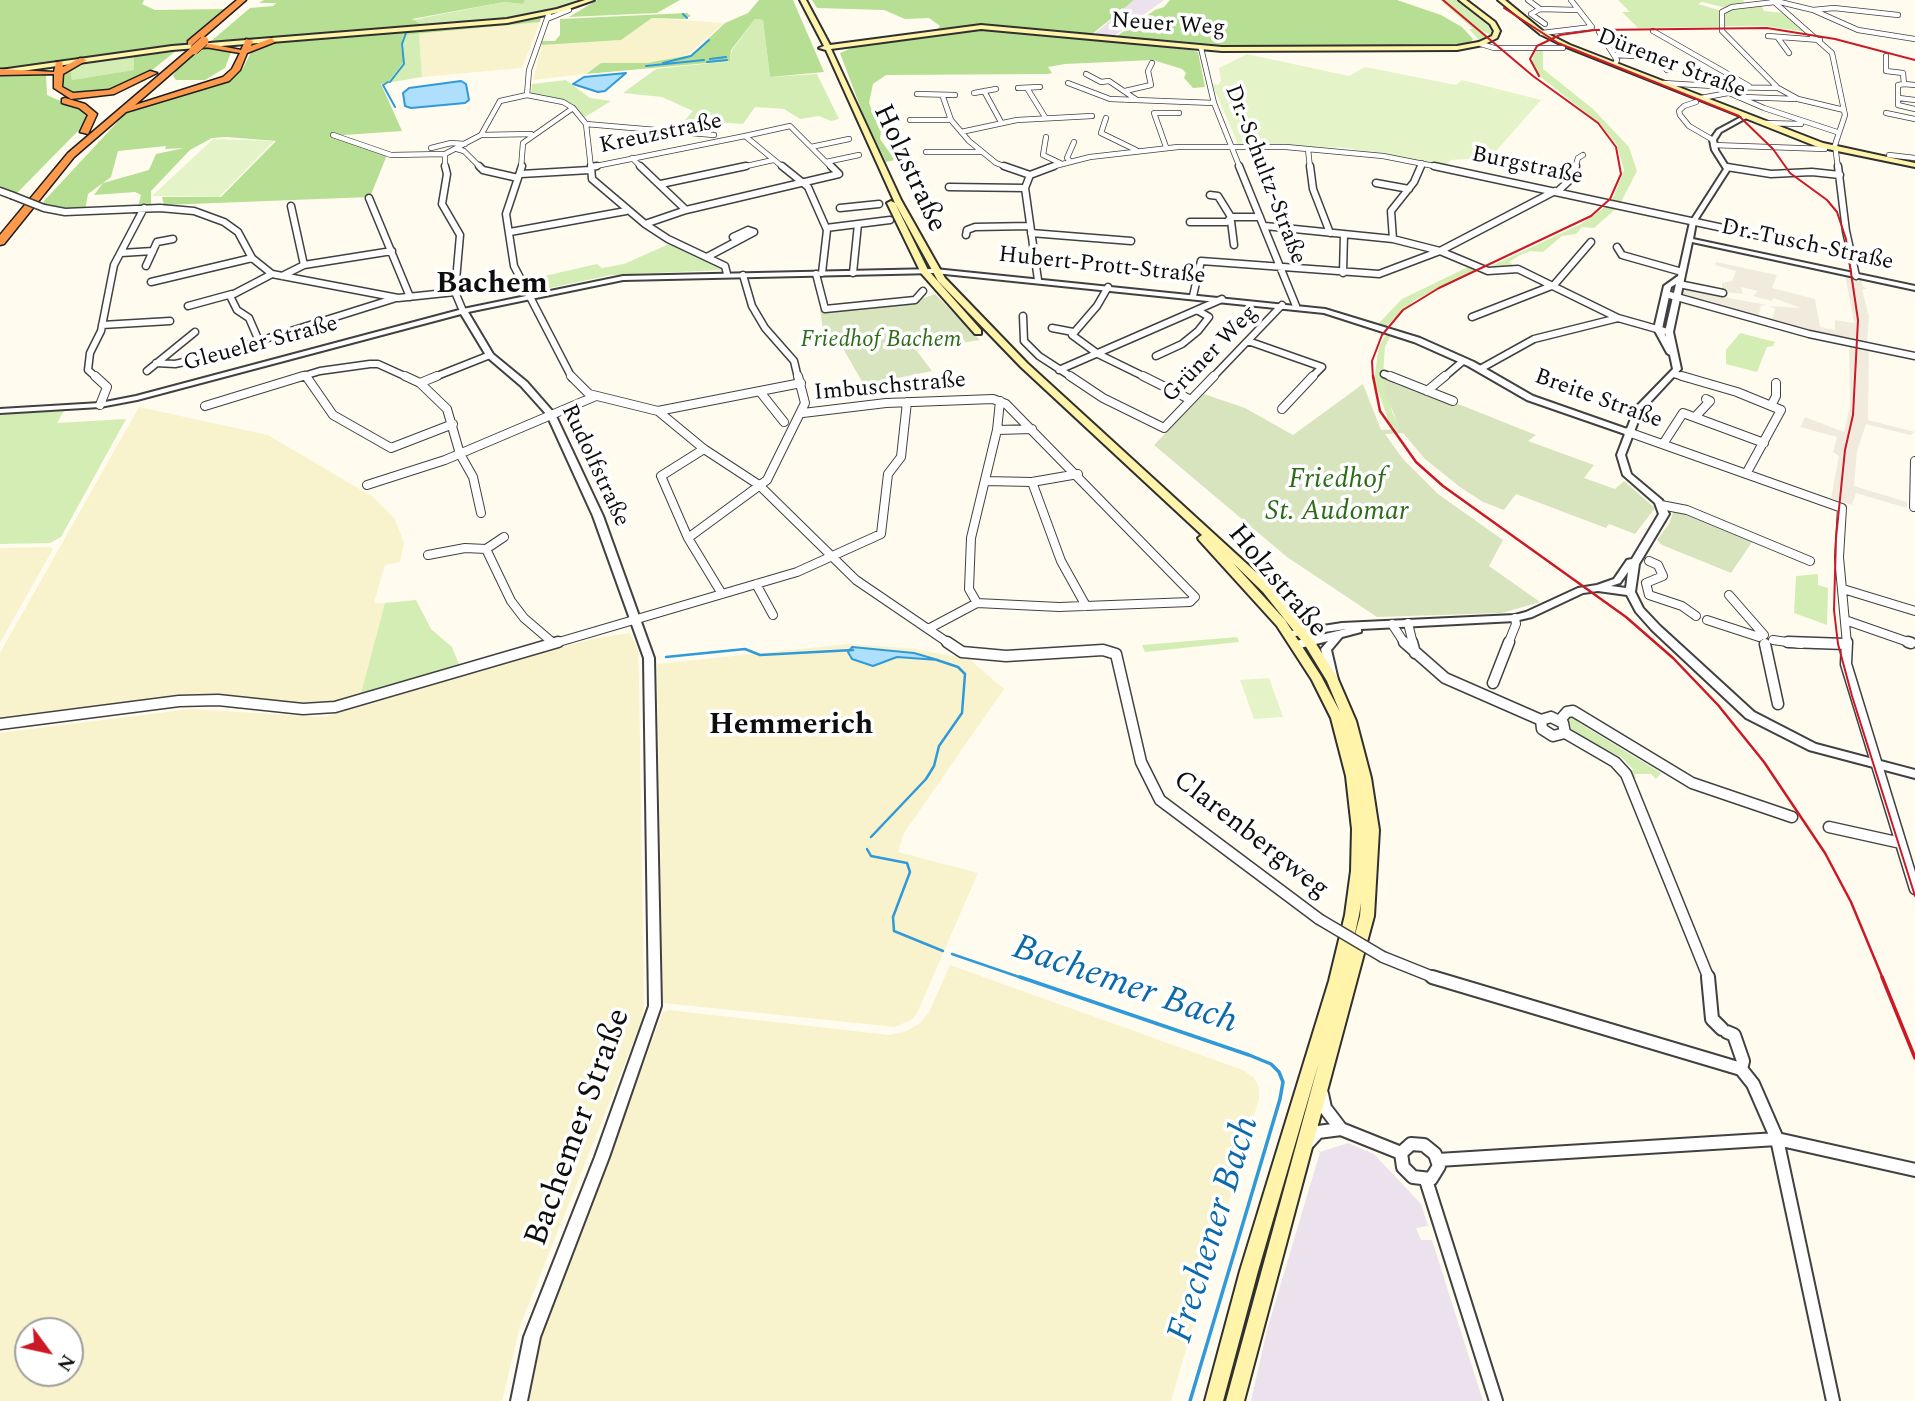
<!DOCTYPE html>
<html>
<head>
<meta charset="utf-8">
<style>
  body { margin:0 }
  #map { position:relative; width:1915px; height:1401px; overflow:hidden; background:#fffcef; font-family:Spectral,serif }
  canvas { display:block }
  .north { position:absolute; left:14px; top:1317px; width:70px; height:70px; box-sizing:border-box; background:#fff; border:2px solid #9f9f9f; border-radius:50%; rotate:123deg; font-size:19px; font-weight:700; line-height:28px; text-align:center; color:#0e0e0e }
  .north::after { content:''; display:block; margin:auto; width:24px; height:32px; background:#cb1926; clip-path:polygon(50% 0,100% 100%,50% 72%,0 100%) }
</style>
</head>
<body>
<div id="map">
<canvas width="1915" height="1401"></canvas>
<div class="north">N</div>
</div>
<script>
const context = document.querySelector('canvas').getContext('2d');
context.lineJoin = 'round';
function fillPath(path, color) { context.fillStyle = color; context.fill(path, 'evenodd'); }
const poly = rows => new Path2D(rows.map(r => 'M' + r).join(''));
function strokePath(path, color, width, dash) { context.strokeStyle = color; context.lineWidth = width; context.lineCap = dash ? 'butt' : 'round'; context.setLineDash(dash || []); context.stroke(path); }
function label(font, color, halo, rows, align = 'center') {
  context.font = font + ' Spectral,serif'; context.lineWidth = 7; context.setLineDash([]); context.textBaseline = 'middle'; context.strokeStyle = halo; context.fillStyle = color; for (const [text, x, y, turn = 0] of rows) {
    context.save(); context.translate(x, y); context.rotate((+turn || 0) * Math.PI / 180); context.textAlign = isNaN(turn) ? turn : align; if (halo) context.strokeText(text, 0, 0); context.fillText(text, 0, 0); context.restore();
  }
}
fillPath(poly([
  [1134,0,1164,0,1113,37,1094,34,1117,15,1115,13],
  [1348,1143,1374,1154,1421,1204,1428,1226,1416,1228,1421,1240,1432,1240,1483,1401,1251,1401,1267,1330,1320,1152]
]), '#ece2ed');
fillPath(poly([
  [652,18,724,23,685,57,647,63,601,63,585,74,533,80,542,45,621,40],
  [540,22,522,68,422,77,419,33],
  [139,407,268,435,373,497,395,519,404,543,400,562,385,565,374,603,385,603,360,697,326,707,219,697,0,721,0,653],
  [50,547,53,549,0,643,0,548],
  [630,633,638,649,639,678,644,1006,641,1023,520,1326,502,1401,0,1401,0,733,190,709,323,717,591,639],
  [28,1331,70,1331,70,1373,28,1373],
  [847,644,908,648,969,659,1004,689,904,833,898,852,978,873,918,1011,913,1019,895,1027,663,1003,657,664],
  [950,965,1243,1070,1254,1078,1259,1087,1259,1099,1171,1401,528,1401,542,1336,663,1012,669,1010,889,1035,904,1032,919,1024,929,1012]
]), '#f8f3cc');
fillPath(poly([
  [525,0,585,0,543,13,507,20,424,26,412,20,504,2,522,4],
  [1440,0,1458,0,1486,20,1493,28,1490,35,1483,31,1489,38,1473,43,1478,39,1469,29,1473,29],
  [1618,0,1743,0,1745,5,1727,8,1702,2,1698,4,1722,11,1722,26,1719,27,1638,28,1622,12,1630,12],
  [1761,5,1764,11,1783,13,1807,32,1765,26,1725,26,1724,13,1734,7],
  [755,19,763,20,770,77,817,74,839,119,831,121,819,116,800,119,784,109,755,107,743,124,685,120,693,111,662,97,623,93,656,69,730,61,732,50],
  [419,33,422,77,381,84,401,49,403,34],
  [1535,50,1543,51,1543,69,1593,109,1629,147,1637,171,1621,202,1612,200,1624,170,1617,145,1600,124,1537,74,1532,61],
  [120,56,134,56,135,70,72,80,70,69,76,64],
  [566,80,590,98,611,101,585,117,568,102,531,94,532,84],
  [1609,204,1619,206,1594,228,1582,227,1576,234,1562,236,1543,252,1530,251,1520,255,1509,262,1513,265,1487,268,1581,224],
  [669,244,722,270,611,275,536,291,531,279,597,264,602,268,624,264],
  [1468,267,1477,269,1415,300,1385,327,1379,323,1402,299],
  [1387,333,1391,335,1385,347,1383,374,1392,412,1401,429,1395,429,1389,422,1374,380,1379,346],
  [1740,333,1775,342,1773,346,1767,347,1757,372,1726,364,1726,350],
  [64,411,57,423,126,419,61,537,50,543,0,544,0,414],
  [1818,574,1818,585,1828,588,1827,625,1794,613,1796,576],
  [416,600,431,629,452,647,460,667,360,697,385,603],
  [1237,637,1239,642,1145,652,1142,645],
  [1573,715,1582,719,1579,723,1661,773,1656,779,1651,774,1635,774,1636,778,1633,778,1629,771,1634,770,1621,757,1574,734,1568,720]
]), '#d3edb5');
fillPath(poly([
  [0,0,144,0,142,4,155,10,226,9,183,45,0,70],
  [264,0,525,0,523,4,504,2,412,19,424,26,210,42,250,8,273,6,276,3,259,3],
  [597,0,680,0,657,13,569,17],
  [759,0,793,0,824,72,770,77,763,20,755,19,731,50,730,61,586,74,601,63,647,63,691,55,725,23,748,13],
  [812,0,1134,0,1091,35,996,25,936,31,940,26,929,18,905,19,884,10,817,8],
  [1170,0,1397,0,1441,15,1462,27,1473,39,1469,45,1455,46,1234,47,1117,36,1155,10,1164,7],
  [687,13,691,16,684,19,652,18,621,40,542,45,541,41,555,41,560,35,560,19],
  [541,18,540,22,403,35,401,49,404,61,389,81,381,84,402,131,329,136,387,155,370,197,164,205,162,197,221,197,276,141,227,137,212,138,190,150,151,191,151,206,138,207,141,195,135,192,94,195,103,183,149,170,156,154,184,148,165,149,166,146,118,151,111,177,88,194,85,210,54,209,43,202,124,115,153,101,232,79,243,68,252,50,265,44],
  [983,29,1190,50,1198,52,1205,87,1193,88,1184,78,1186,73,1182,69,1153,60,1065,64,1048,67,1052,73,1048,74,886,75,873,84,869,103,877,121,882,124,880,139,895,160,886,162,863,114,840,53,854,47],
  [210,47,232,50,225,68,205,80,176,80,173,76,176,71,203,48],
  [177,50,151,71,114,90,75,94,63,86,62,74,70,68,72,80,134,70,134,56,120,56],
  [41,73,46,74,47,95,78,109,86,116,79,130,16,194,0,188,0,74]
]), '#b7df93');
fillPath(poly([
  [935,294,980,340,916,350,932,371,864,385,841,345,826,348,820,310,913,302],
  [1383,374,1536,435,1528,441,1594,465,1584,478,1615,489,1624,481,1655,508,1635,534,1609,524,1606,528,1516,494,1504,510,1483,502,1460,487,1425,459,1403,433,1385,434,1403,459,1438,494,1503,540,1489,566,1540,602,1502,613,1377,617,1287,557,1154,445,1204,394,1245,408,1293,435,1363,384,1381,430,1400,429,1385,392],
  [1674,510,1752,542,1731,573,1662,545,1657,540,1669,524]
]), '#d8e4be');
fillPath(poly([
  [1247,54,1349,76,1365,67,1456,85,1462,80,1541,100,1490,158,1450,160,1447,166,1345,148,1238,144,1212,84,1218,85,1221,81,1219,68],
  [213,139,274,141,219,197,152,196],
  [1269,678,1283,717,1254,719,1240,680]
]), '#e5f4c8');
fillPath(poly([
  [1716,262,1777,275,1772,288,1815,299,1820,327,1835,330,1835,320,1854,323,1845,275,1861,279,1863,287,1868,288,1862,290,1869,316,1867,342,1908,351,1908,356,1869,348,1868,420,1915,432,1910,435,1866,424,1857,451,1854,486,1907,502,1907,508,1856,493,1852,505,1831,498,1839,456,1833,452,1837,437,1800,427,1805,417,1844,432,1850,406,1849,347,1681,304,1686,284,1722,291,1722,283,1732,281,1736,271,1715,265],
  [1741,287,1758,291,1753,296,1772,301,1773,298,1801,308,1770,306,1775,309,1773,318,1758,317,1761,306,1767,305,1723,297,1725,292,1743,294]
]), '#f0ebdd');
const water = poly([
  [626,73,605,91,598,92,573,84,584,77,626,73],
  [461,81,466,84,469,100,465,103,411,108,405,106,403,93,409,88,461,81],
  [852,647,914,653,938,660,897,657,873,666,852,659,848,652,852,647]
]);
fillPath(water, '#afe0fb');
strokePath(water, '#2f99d9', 2);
strokePath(poly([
  [683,14,687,18],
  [710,59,726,57],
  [707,62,727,60],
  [663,63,691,56,709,40],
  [646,66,704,60],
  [388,82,383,85,395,107],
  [390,82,404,64,402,44,406,33]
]), '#2f99d9', 2);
strokePath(poly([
  [666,657,745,649,760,655,853,650],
  [871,837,926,779,934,766,939,746,962,713,965,674,958,667,937,660],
  [867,849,871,856,907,863,910,872,893,917,894,931,943,951],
  [952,954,1025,979]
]), '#2f99d9', 2.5);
strokePath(poly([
  [1020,977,1249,1055,1271,1064,1279,1072,1283,1082,1280,1099,1190,1401]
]), '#2f99d9', 3.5);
const minorFar4 = poly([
  [1528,0,1540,9,1578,10],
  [1772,0,1832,53,1845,115,1835,145,1838,168],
  [1776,1,1813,10,1858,30,1915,39],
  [1775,2,1732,7,1722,12,1722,31,1778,88,1798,99,1844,110],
  [1540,9,1531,14,1545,24],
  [1813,10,1834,8,1898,15],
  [547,19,569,10],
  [1653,31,1749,86],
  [1599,32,1617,60,1615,64],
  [1542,33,1592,27,1571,0],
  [1768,36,1820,40],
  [1778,38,1789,53],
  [1481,44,1494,48,1563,48],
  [1201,48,1214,103,1240,168],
  [1614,55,1656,57,1667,70],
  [1886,56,1886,71,1903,73,1904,84,1898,85,1898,105,1915,109],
  [1086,74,1101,82,1109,81,1137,100],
  [1068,83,1110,99,1214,103],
  [1663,83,1713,86,1764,108,1837,132],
  [1904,84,1915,85],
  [1718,87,1778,88],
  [1018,88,1040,87],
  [1027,88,1045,117],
  [984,91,1001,122],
  [1125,91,1151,85,1148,71,1152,63],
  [974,93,996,89],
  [917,94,955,95],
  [527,95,529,70,549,13],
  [943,97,951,120,969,141,996,163,1009,168],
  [1743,97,1795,99],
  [1701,98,1728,93],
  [1899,98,1915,100],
  [1696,102,1684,106,1679,111,1680,115,1689,126,1713,140],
  [1886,113,1915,119],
  [1106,118,1101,133,1136,150],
  [910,120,951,120],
  [1764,123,1801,124],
  [586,124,714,135],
  [961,132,1017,120,1092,116],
  [333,135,391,155,445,154,481,135,500,101,527,95,563,102,573,108,586,124,591,168],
  [481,135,531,134],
  [745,136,790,126,832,168],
  [1046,137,1043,155,1060,163],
  [1713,145,1825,149],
  [811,147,849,139],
  [1166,147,1154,113,1179,113],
  [431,148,451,143,465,144],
  [457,149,464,151,481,168],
  [1308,149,1310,168],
  [926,152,981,152],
  [445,154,445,168],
  [1889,155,1915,158],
  [632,158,642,168],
  [1070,161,1067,158,1074,142],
  [826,162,859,155],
  [591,167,745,136,784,168],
  [1727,167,1731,168],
  [521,168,523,143,573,108],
  [738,168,773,160],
  [1047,168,1090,157,1178,147,1286,147,1383,156,1444,168],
  [1420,168,1422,163],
  [1575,168,1578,158,1583,155]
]);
const minorFar3 = poly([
  [445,166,447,174,442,204,460,235,455,292,463,311],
  [479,166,483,170,518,178],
  [522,166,506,214,514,266,572,378],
  [591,166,592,179,645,224,668,239,725,266,727,274],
  [640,166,686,210],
  [782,166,808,187,827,230,822,273],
  [1004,166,1030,175],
  [1239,166,1296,306],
  [1310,166,1313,189,1330,233],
  [1434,166,1812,247],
  [1838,166,1846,231,1856,276],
  [591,167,597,166],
  [1727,167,1771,174,1812,172,1840,175],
  [521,174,590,170],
  [1376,183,1409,189],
  [661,184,746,166],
  [949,187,1025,188],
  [0,191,11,195],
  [1558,191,1572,178,1576,166],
  [1210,195,1218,196,1231,217],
  [369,198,410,297],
  [291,206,304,265],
  [44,208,65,212,160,208,194,211,224,222,238,232,252,258,272,274,398,298,455,292],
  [840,208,879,204],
  [1231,221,1234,245],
  [1190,222,1227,222,1231,217,1260,217],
  [645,224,686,210,839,174,831,166],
  [1265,226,1393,239,1440,251,1488,271,1518,269,1618,318,1664,331],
  [826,228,890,220],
  [748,230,754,232,739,240,733,237,748,230],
  [510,232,626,211],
  [1031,233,1131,241],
  [966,235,967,230,975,227,1030,226],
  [1393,239,1391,211,1414,182,1421,166],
  [1617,247,1622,255,1682,272],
  [121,253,153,251],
  [707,257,739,240],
  [146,266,157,242,173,239],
  [853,273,858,224],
  [1343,273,1344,234],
  [816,274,825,309,915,300,923,291],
  [743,275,752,306,765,328,794,361,798,378],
  [282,276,304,265,392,251],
  [1038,280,1025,188,1030,175,1054,166],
  [151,282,252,258],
  [1679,284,1723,293],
  [1108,287,1097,306,1072,335,1098,354,1147,378],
  [1666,294,1809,334,1915,356],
  [1193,296,1201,261,1379,274,1440,251,1555,191],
  [188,306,232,294],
  [1023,316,1024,341,1039,356,1073,378],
  [1472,317,1554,285,1591,242],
  [102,325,170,321],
  [1052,328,1073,332],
  [259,341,249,318,237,310,230,296,272,274],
  [1248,341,1322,367,1311,378],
  [1156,356,1182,344,1198,331,1209,317,1197,310],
  [156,363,175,364,211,356,396,298],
  [1480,369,1534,339,1618,318],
  [1059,370,1222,299],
  [147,371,195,332],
  [1384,374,1394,378],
  [1674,374,1688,378],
  [305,375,307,378],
  [97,378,88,370,90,353,101,331,114,265,144,208],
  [297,378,320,371,370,364,378,364,409,378],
  [432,378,490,355],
  [1212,378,1282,305],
  [1443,378,1463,361]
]);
const minorFar2 = poly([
  [95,376,107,387,100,405],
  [306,376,333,415,391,448,453,424],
  [405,376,420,383,437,376],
  [571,376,589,394,658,411,704,449,759,485,856,580,950,644],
  [1070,376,1103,398,1164,428,1214,376],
  [1143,376,1191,400],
  [1390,376,1453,401],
  [1682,376,1737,392,1781,410,1746,474],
  [420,383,447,409,460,454,473,477,481,513],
  [1427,391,1445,376],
  [761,393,784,422],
  [205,406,303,376],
  [1771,406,1776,396,1776,383],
  [1282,409,1313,376],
  [658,411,801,383],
  [803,413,886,403,993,399,1006,404,1195,597,1190,602,1059,607,977,603,928,629],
  [1695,417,1710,401,1706,399],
  [997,430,1032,429],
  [1628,432,1842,508,1839,557,1847,644],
  [1663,444,1683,413,1764,443],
  [985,481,1032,482,1078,474],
  [1032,482,1061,561,1086,606],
  [367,485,445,460,596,396],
  [1661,505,1687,510,1810,561],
  [1914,507,1915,461],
  [688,538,661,476,704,449],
  [486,549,504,537],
  [428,555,465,548,486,549,511,601,524,618,552,642],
  [1649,561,1658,565,1663,576,1646,583,1649,595,1682,606,1696,616],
  [756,584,773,615],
  [1843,589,1915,611],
  [722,594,688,538,767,480,805,403,798,376],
  [1729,595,1764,635],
  [977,603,969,589,971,538,997,430,1000,401],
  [1707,620,1759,637],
  [1845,620,1911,643],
  [1408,623,1413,644],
  [1392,624,1405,644],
  [1773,640,1801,644],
  [552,644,797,572,881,534,888,474,901,457,907,402],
  [1508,644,1516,624,1515,618]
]);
const minorFar1 = poly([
  [947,642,962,652,1006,656,1103,650,1116,654,1141,762,1160,800,1319,919],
  [1404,642,1445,678,1541,720],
  [1412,642,1415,653],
  [1788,642,1845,644],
  [1847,642,1846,664,1915,889],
  [1908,642,1911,643],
  [1765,644,1778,704],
  [1493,683,1509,642],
  [1551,717,1563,723,1565,733,1553,736,1542,729,1541,720,1551,717],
  [1560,720,1567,712,1573,711,1692,783,1792,817],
  [0,724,179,701,218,700,303,709,335,707,558,642],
  [1565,733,1615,762,1626,774,1709,979],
  [1829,827,1901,843],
  [1383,957,1438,979]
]);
const minor = poly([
  [1432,977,1741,1069,1753,1084,1777,1139,1833,1401],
  [1708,977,1712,1019,1722,1029],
  [1727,1032,1734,1035,1743,1061,1741,1069],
  [1322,1094,1325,1108,1341,1129],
  [1308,1143,1318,1132,1341,1129,1401,1153],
  [1411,1144,1424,1145,1435,1154,1439,1166,1431,1179,1413,1177,1403,1167,1401,1153,1411,1144],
  [1438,1160,1777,1139,1915,1170],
  [1426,1180,1496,1401]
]);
const tertiary = poly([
  [1745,115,1750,116,1721,132,1716,140,1718,150,1730,169,1696,222,1693,239,1915,286,1915,290,1692,242,1673,332,1681,369,1642,411,1625,455,1631,474,1662,500,1669,514,1639,564,1635,592,1643,608,1660,626,1754,712,1816,744,1915,770,1915,778,1809,750,1746,718,1652,630,1636,612,1627,595,1598,591,1583,593,1532,617,1515,621,1361,629,1361,632,1342,637,1331,650,1338,680,1337,683,1329,683,1321,649,1328,641,1296,649,1291,645,1296,641,1346,629,1295,636,1290,633,1291,631,1342,623,1515,615,1526,612,1578,588,1597,585,1614,579,1627,560,1632,559,1659,514,1655,503,1623,475,1617,455,1625,434,1527,400,1468,366,1414,342,1324,313,935,273,623,280,468,312,493,354,527,382,555,414,603,516,654,658,661,1006,609,1157,540,1337,527,1401,511,1401,524,1337,595,1157,649,1006,644,658,593,516,547,415,521,386,487,357,461,314,137,400,100,407,0,413,0,409,100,403,136,396,463,309,623,276,935,269,1325,309,1420,338,1474,362,1533,396,1627,429,1635,408,1673,369,1670,355,1667,353,1654,329,1664,286,1678,276,1690,222,1724,169,1712,150,1710,140,1717,130,1745,115],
  [1676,284,1665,332,1666,337,1662,329,1671,287,1676,284],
  [1628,572,1626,588,1611,586,1620,583,1628,572]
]);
const secondary = poly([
  [585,0,594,0,560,12,507,23,172,50,0,74,0,70,172,46,507,19,557,9,585,0],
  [800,0,806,0,830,45,981,25,1222,47,1457,46,1479,42,1492,36,1494,31,1490,24,1459,0,1466,0,1495,22,1500,31,1497,38,1483,45,1457,50,1222,51,981,29,831,49,901,200,945,278,1027,363,1271,586,1313,639,1337,677,1356,721,1371,778,1379,830,1374,916,1244,1401,1226,1401,1319,1062,1258,1271,1223,1401,1205,1401,1240,1271,1329,981,1345,915,1351,871,1352,829,1346,776,1331,718,1312,680,1277,626,1199,540,1198,538,1202,535,1021,367,938,281,895,203,928,270,981,330,981,334,975,334,921,273,887,203,891,201,895,203,826,50,819,48,824,46,800,0],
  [1233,563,1263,592,1305,645,1327,681,1340,712,1321,676,1285,620,1233,563],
  [1361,903,1360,916,1353,942,1359,915,1361,903],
  [1498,0,1505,0,1544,32,1570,45,1823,143,1915,163,1915,167,1818,147,1566,47,1540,34,1498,0]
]);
const motorway = poly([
  [237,0,246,0,194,45,188,45,188,41,237,0],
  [272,38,275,42,247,53,240,70,229,81,126,112,74,157,4,244,0,245,0,235,68,153,191,48,198,50,135,105,223,77,232,69,240,53,205,47,205,43,241,50,246,39,253,41,251,46,272,38],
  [80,58,87,60,63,74,62,87,73,93,109,90,150,71,157,73,114,94,71,99,54,88,54,74,0,75,0,69,54,72,56,62,62,62,63,67,80,58],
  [65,98,85,104,97,114,88,134,80,132,88,115,79,108,62,103,62,99,65,98]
]);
strokePath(minorFar4, '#414141', 6);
strokePath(minorFar3, '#414141', 9);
strokePath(minorFar2, '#414141', 10);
strokePath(minorFar1, '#414141', 13);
strokePath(minor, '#414141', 16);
strokePath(tertiary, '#414141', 4);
strokePath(secondary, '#303030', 4);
strokePath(motorway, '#1f1f1f', 3);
strokePath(minorFar4, '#fff', 4.5);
strokePath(minorFar3, '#fff', 6);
strokePath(minorFar2, '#fff', 8);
strokePath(minorFar1, '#fff', 10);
strokePath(minor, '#fff', 12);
fillPath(tertiary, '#fff');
fillPath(secondary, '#fff4aa');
fillPath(motorway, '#ff9a4d');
strokePath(poly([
  [1504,8,1558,43,1739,116,1773,149,1790,173,1827,200,1837,212,1846,239,1858,320,1853,415,1845,450,1836,538,1834,610,1838,644,1852,696,1915,896]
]), '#cb1926', 2);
strokePath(poly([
  [1539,76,1530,59,1537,46,1560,35,1595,30,1767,28,1835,39,1915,60],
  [1373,378,1372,361,1382,335,1403,310,1439,288,1591,216,1610,199,1621,174,1616,147,1598,123,1533,76,1443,0]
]), '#cb1926', 2);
strokePath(poly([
  [1373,376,1380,411,1416,462,1443,486,1626,617,1673,658,1718,705,1764,762,1825,853,1851,902,1883,979]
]), '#cb1926', 2.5);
strokePath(poly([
  [1882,977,1915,1058]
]), '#cb1926', 3.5);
const minorBridgeFar1 = poly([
  [11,195,44,208]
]);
const minorBridge = poly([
  [1319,919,1383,957]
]);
const motorwayBridge = poly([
  [194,50,204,41]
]);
strokePath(minorBridgeFar1, '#414141', 9, []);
strokePath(minorBridge, '#414141', 13, []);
strokePath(motorwayBridge, '#1f1f1f', 10, []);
strokePath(minorBridgeFar1, '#fff', 6);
strokePath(minorBridge, '#fff', 10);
strokePath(motorwayBridge, '#ff9a4d', 9);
label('23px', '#0e0e0e', '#fff', [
  ["Neuer Weg",1168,26,4],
  ["Dürener Straße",1671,65,21],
  ["Kreuzstraße",661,135,-12],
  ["Burgstraße",1527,167,12],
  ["Dr.-Schultz-Straße",1264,175,69],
  ["Dr.-Tusch-Straße",1807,246,12],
  ["Hubert-Prott-Straße",1102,267,6],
  ["Gleueler Straße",261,345,-15],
  ["Grüner Weg",1211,355,-46],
  ["Imbuschstraße",890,388,-5],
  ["Breite Straße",1598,400,20],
  ["Rudolfstraße",594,466,65]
]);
label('italic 23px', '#2c6c18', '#fff', [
  ["Friedhof Bachem",881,341]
]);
label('28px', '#0e0e0e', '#fff', [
  ["Holzstraße",908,169,65],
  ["Holzstraße",1276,582,50],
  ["Clarenbergweg",1250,836,38]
]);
label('italic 28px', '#2c6c18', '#fff', [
  ["Friedhof",1337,482],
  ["St. Audomar",1337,514]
]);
label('bold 30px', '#0e0e0e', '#fff', [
  ["Bachem",492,286]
]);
label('bold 30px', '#0e0e0e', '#fff', [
  ["Hemmerich",791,727]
]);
label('33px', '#0e0e0e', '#fff', [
  ["Bachemer Straße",580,1128,-70]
]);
label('italic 37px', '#0c69ab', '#fff', [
  ["Bachemer Bach",1124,987,19],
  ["Frechener Bach",1216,1230,-73]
]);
</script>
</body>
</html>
